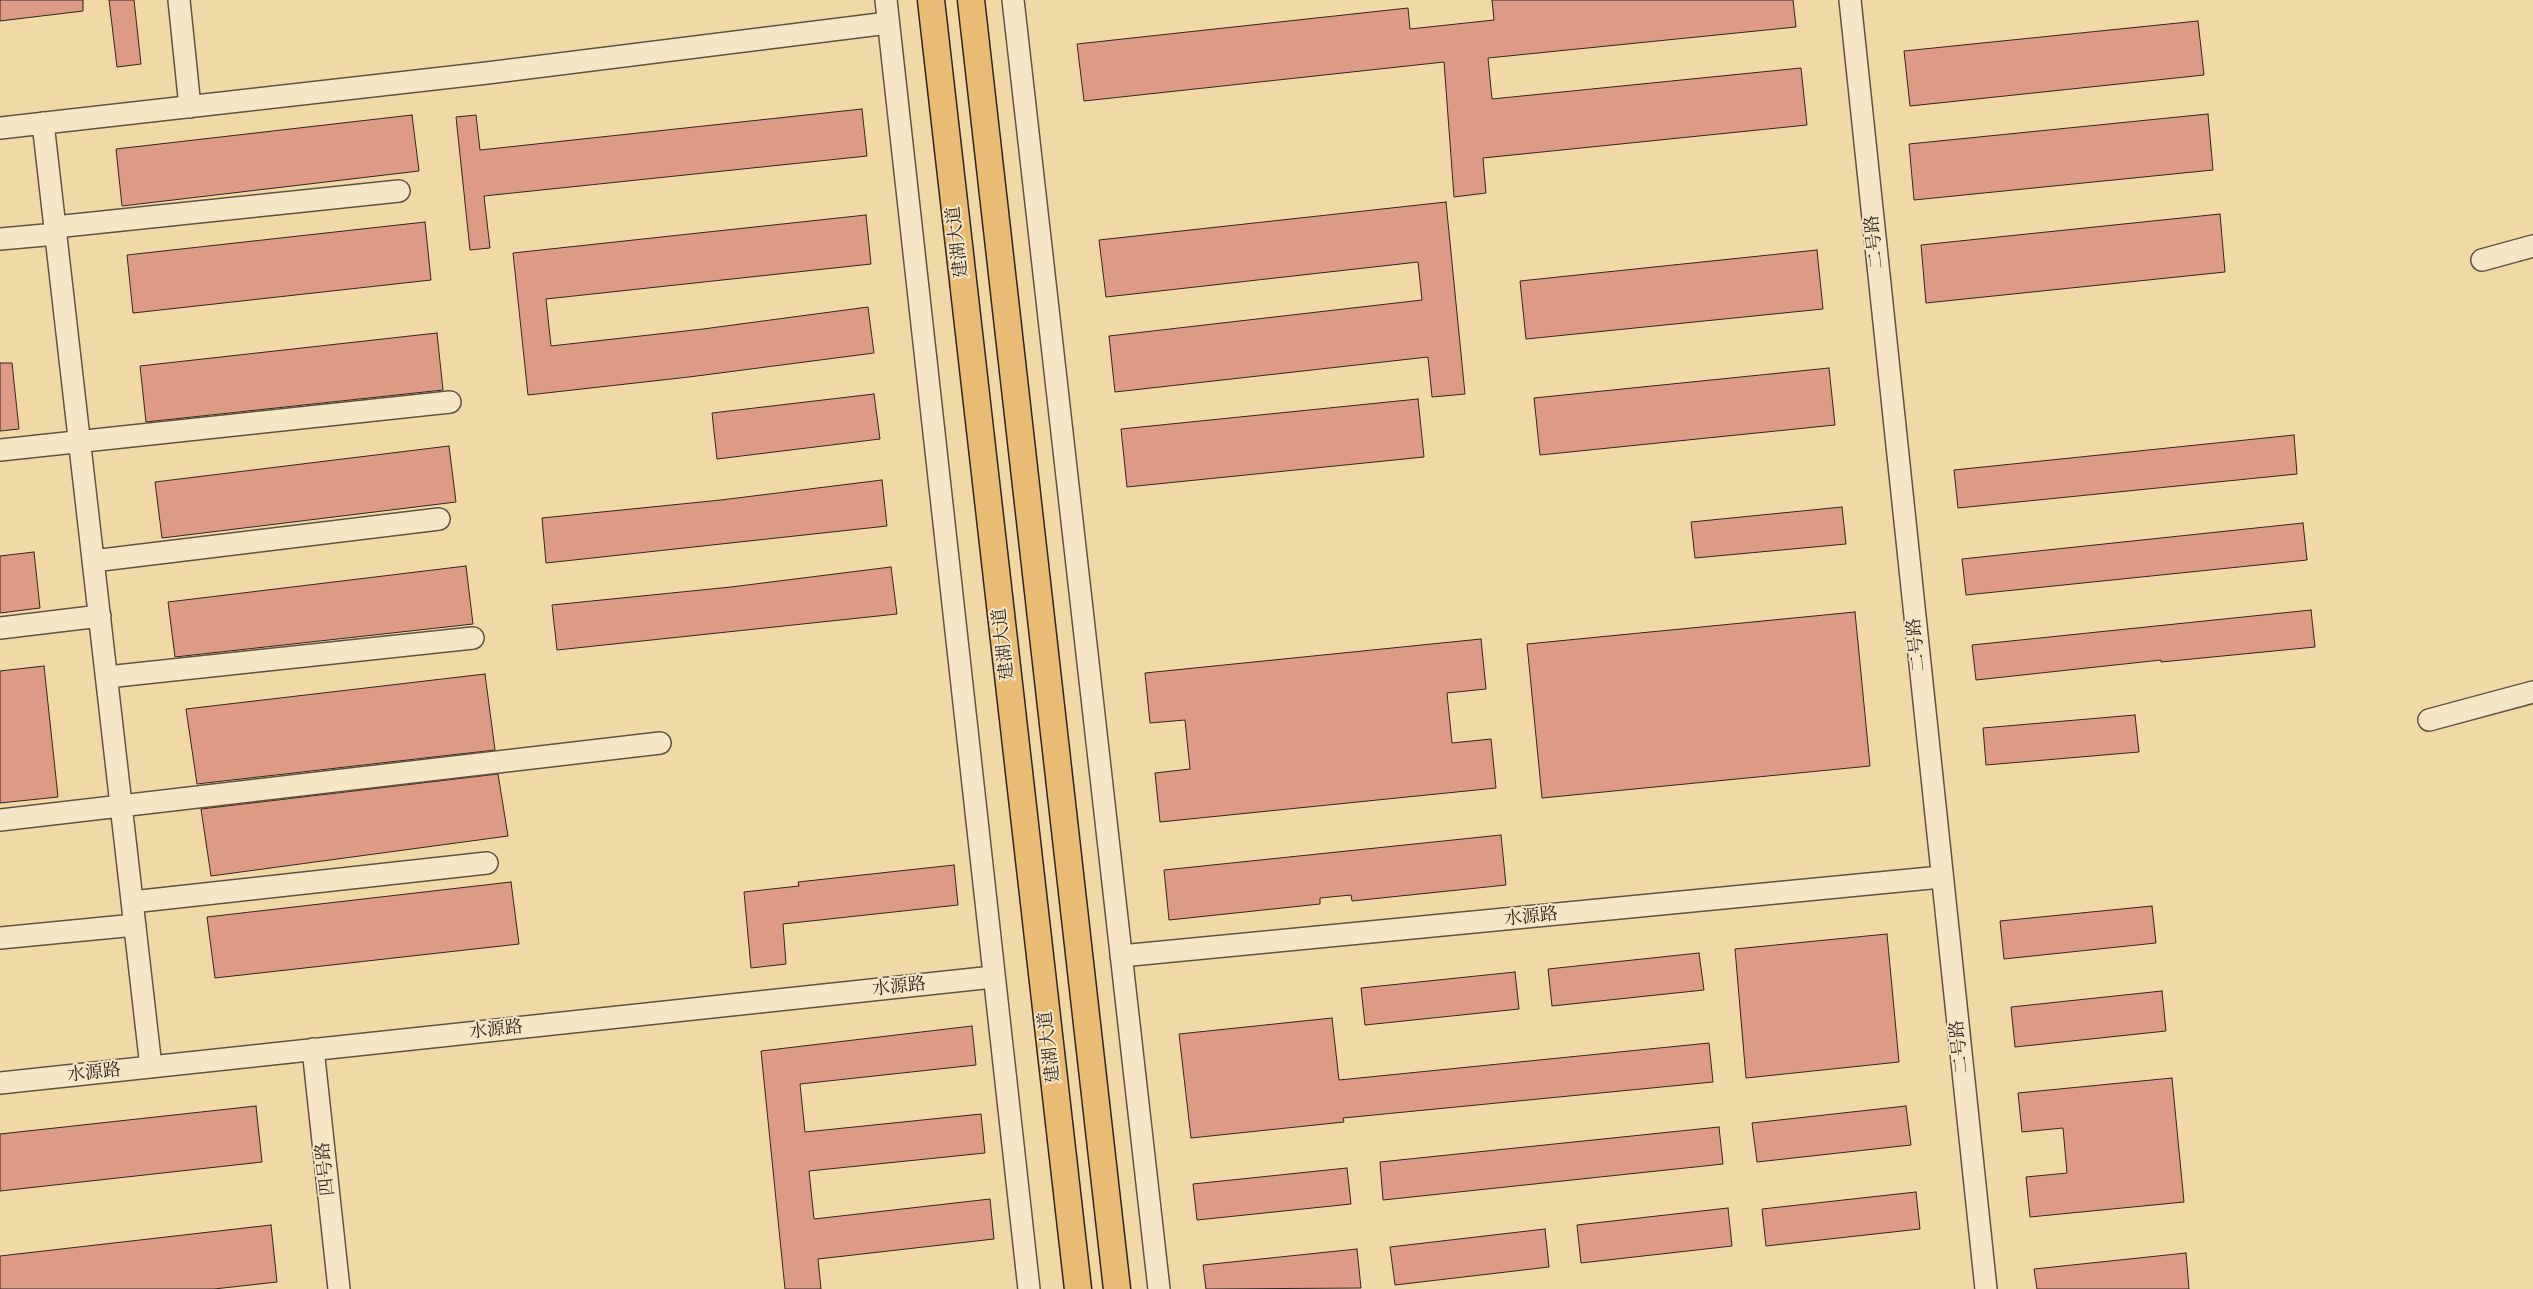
<!DOCTYPE html>
<html>
<head>
<meta charset="utf-8">
<style>
  body { margin:0 }
  canvas { display:block; background:#f1d9a7 }
</style>
</head>
<body>
<canvas width="2533" height="1289"></canvas>
<script>
const context = document.querySelector('canvas').getContext('2d');
context.lineJoin = 'round';
function fillPath(path, color) { context.fillStyle = color; context.fill(path, 'evenodd'); }
const poly = rows => new Path2D(rows.map(r => 'M' + r).join(''));
function strokePath(path, color, width, dash) { context.strokeStyle = color; context.lineWidth = width; context.lineCap = dash ? 'butt' : 'round'; context.setLineDash(dash || []); context.stroke(path); }
function label(font, color, halo, rows, align = 'center') {
  context.font = font + ' "Old Standard TT","Noto Serif SC",serif'; context.lineWidth = 4; context.setLineDash([]); context.textBaseline = 'middle'; context.strokeStyle = halo; context.fillStyle = color; for (const [text, x, y, turn = 0] of rows) {
    context.save(); context.translate(x, y); context.rotate((+turn || 0) * Math.PI / 180); context.textAlign = isNaN(turn) ? turn : align; if (halo) context.strokeText(text, 0, 0); context.fillText(text, 0, 0); context.restore();
  }
}
const building = poly([
  [0,0,83,0,83,11,0,21,0,0],
  [109,0,134,0,141,64,117,67,109,0],
  [1492,0,1793,0,1796,27,1488,58,1492,99,1801,68,1807,125,1483,158,1486,193,1454,197,1444,62,1084,101,1077,44,1408,8,1410,29,1494,20,1492,0],
  [2198,21,2204,75,1910,106,1904,51,2198,21],
  [862,109,867,156,484,196,490,248,470,250,456,117,476,115,480,150,862,109],
  [2208,114,2213,170,1914,200,1909,144,2208,114],
  [412,115,419,171,122,206,116,149,412,115],
  [1446,202,1465,394,1432,397,1428,357,1115,392,1109,336,1422,300,1418,262,1106,297,1099,240,1446,202],
  [2220,214,2225,272,1926,303,1921,245,2220,214],
  [866,215,871,264,546,299,551,346,703,329,868,307,874,353,689,377,528,395,513,253,866,215],
  [425,222,431,280,133,313,127,255,425,222],
  [1817,250,1823,309,1526,339,1520,281,1817,250],
  [437,333,443,390,146,422,140,366,437,333],
  [0,363,12,363,19,429,0,431,0,363],
  [1829,368,1835,425,1540,455,1534,398,1829,368],
  [874,394,880,439,717,459,712,413,874,394],
  [1418,399,1424,457,1127,487,1121,429,1418,399],
  [2294,435,2297,474,1958,508,1954,470,2294,435],
  [449,446,456,502,162,538,155,482,449,446],
  [882,480,887,526,546,563,542,518,721,500,882,480],
  [1842,507,1846,544,1695,558,1691,522,1842,507],
  [2303,523,2307,560,1966,595,1962,559,2303,523],
  [34,552,40,608,0,613,0,556,34,552],
  [466,566,473,624,175,657,168,602,466,566],
  [891,567,897,614,557,650,552,605,731,587,891,567],
  [2311,610,2315,647,2161,662,2161,660,1976,680,1972,645,2311,610],
  [1855,612,1870,766,1542,798,1527,644,1855,612],
  [1481,639,1486,689,1447,693,1452,743,1491,739,1496,788,1160,822,1155,773,1190,769,1185,720,1150,723,1145,673,1481,639],
  [44,666,58,797,0,803,0,671,44,666],
  [485,674,495,750,197,784,186,709,485,674],
  [2135,715,2139,752,1986,765,1983,728,2135,715],
  [498,774,508,836,211,876,201,809,498,774],
  [1501,835,1506,885,1352,901,1351,895,1320,898,1320,904,1169,920,1164,870,1501,835],
  [954,865,958,905,783,924,786,964,751,968,744,892,799,886,798,882,954,865],
  [511,882,519,944,215,978,207,917,511,882],
  [2152,906,2156,943,2004,959,2000,921,2152,906],
  [1887,934,1899,1062,1746,1078,1735,949,1887,934],
  [1699,953,1704,990,1552,1006,1548,969,1699,953],
  [1515,972,1519,1009,1365,1025,1361,988,1515,972],
  [2162,991,2166,1031,2015,1047,2011,1007,2162,991],
  [1332,1018,1339,1080,1709,1043,1713,1082,1343,1118,1344,1122,1191,1138,1179,1034,1332,1018],
  [972,1026,976,1065,800,1084,805,1132,981,1114,985,1153,809,1171,814,1219,990,1199,994,1239,818,1259,821,1289,785,1289,761,1051,972,1026],
  [2172,1078,2184,1202,2030,1217,2026,1177,2067,1173,2063,1128,2022,1132,2018,1093,2172,1078],
  [256,1106,262,1162,0,1191,0,1134,256,1106],
  [1906,1106,1911,1145,1757,1162,1752,1123,1906,1106],
  [1719,1127,1723,1164,1383,1200,1380,1162,1719,1127],
  [1347,1168,1351,1204,1197,1220,1193,1184,1347,1168],
  [1916,1192,1920,1229,1766,1246,1762,1209,1916,1192],
  [1728,1208,1732,1246,1581,1263,1577,1225,1728,1208],
  [271,1225,277,1282,214,1289,0,1289,0,1256,271,1225],
  [1545,1229,1549,1267,1395,1285,1390,1247,1545,1229],
  [1357,1249,1361,1288,1206,1289,1203,1265,1357,1249],
  [2186,1253,2189,1289,2037,1289,2034,1269,2186,1253]
]);
fillPath(building, '#dd9b85');
strokePath(building, '#322520', 1);
const minor = poly([
  [179,0,190,107],
  [886,0,1029,1289],
  [1013,0,1159,1289],
  [1850,0,1986,1289],
  [43,123,151,1067],
  [0,128,487,73,888,23],
  [55,227,399,191],
  [0,239,56,234],
  [2482,260,2533,246],
  [0,450,450,402],
  [93,561,439,519],
  [0,628,100,616],
  [107,677,473,638],
  [2429,720,2533,692],
  [0,820,660,743],
  [132,902,487,863],
  [0,938,135,925],
  [1121,956,1941,877],
  [313,1049,339,1289],
  [0,1083,993,977]
]);
const major = poly([
  [931,0,1078,1289],
  [971,0,1117,1289]
]);
strokePath(minor, '#625242', 24);
strokePath(major, '#322520', 29);
strokePath(minor, '#f6e6c6', 21);
strokePath(major, '#e8bc74', 26);
label('18px', '#322520', '#f6e6c6', [
  ["建湖大道",958,242,-97],
  ["二号路",1875,242,-96],
  ["建湖大道",1004,644,-97],
  ["二号路",1917,645,-96],
  ["水源路",1531,917,-6],
  ["水源路",899,987,-6],
  ["水源路",496,1030,-6],
  ["建湖大道",1050,1047,-97],
  ["二号路",1960,1047,-96],
  ["水源路",94,1073,-6],
  ["四号路",326,1169,-96]
]);
</script>
</body>
</html>
